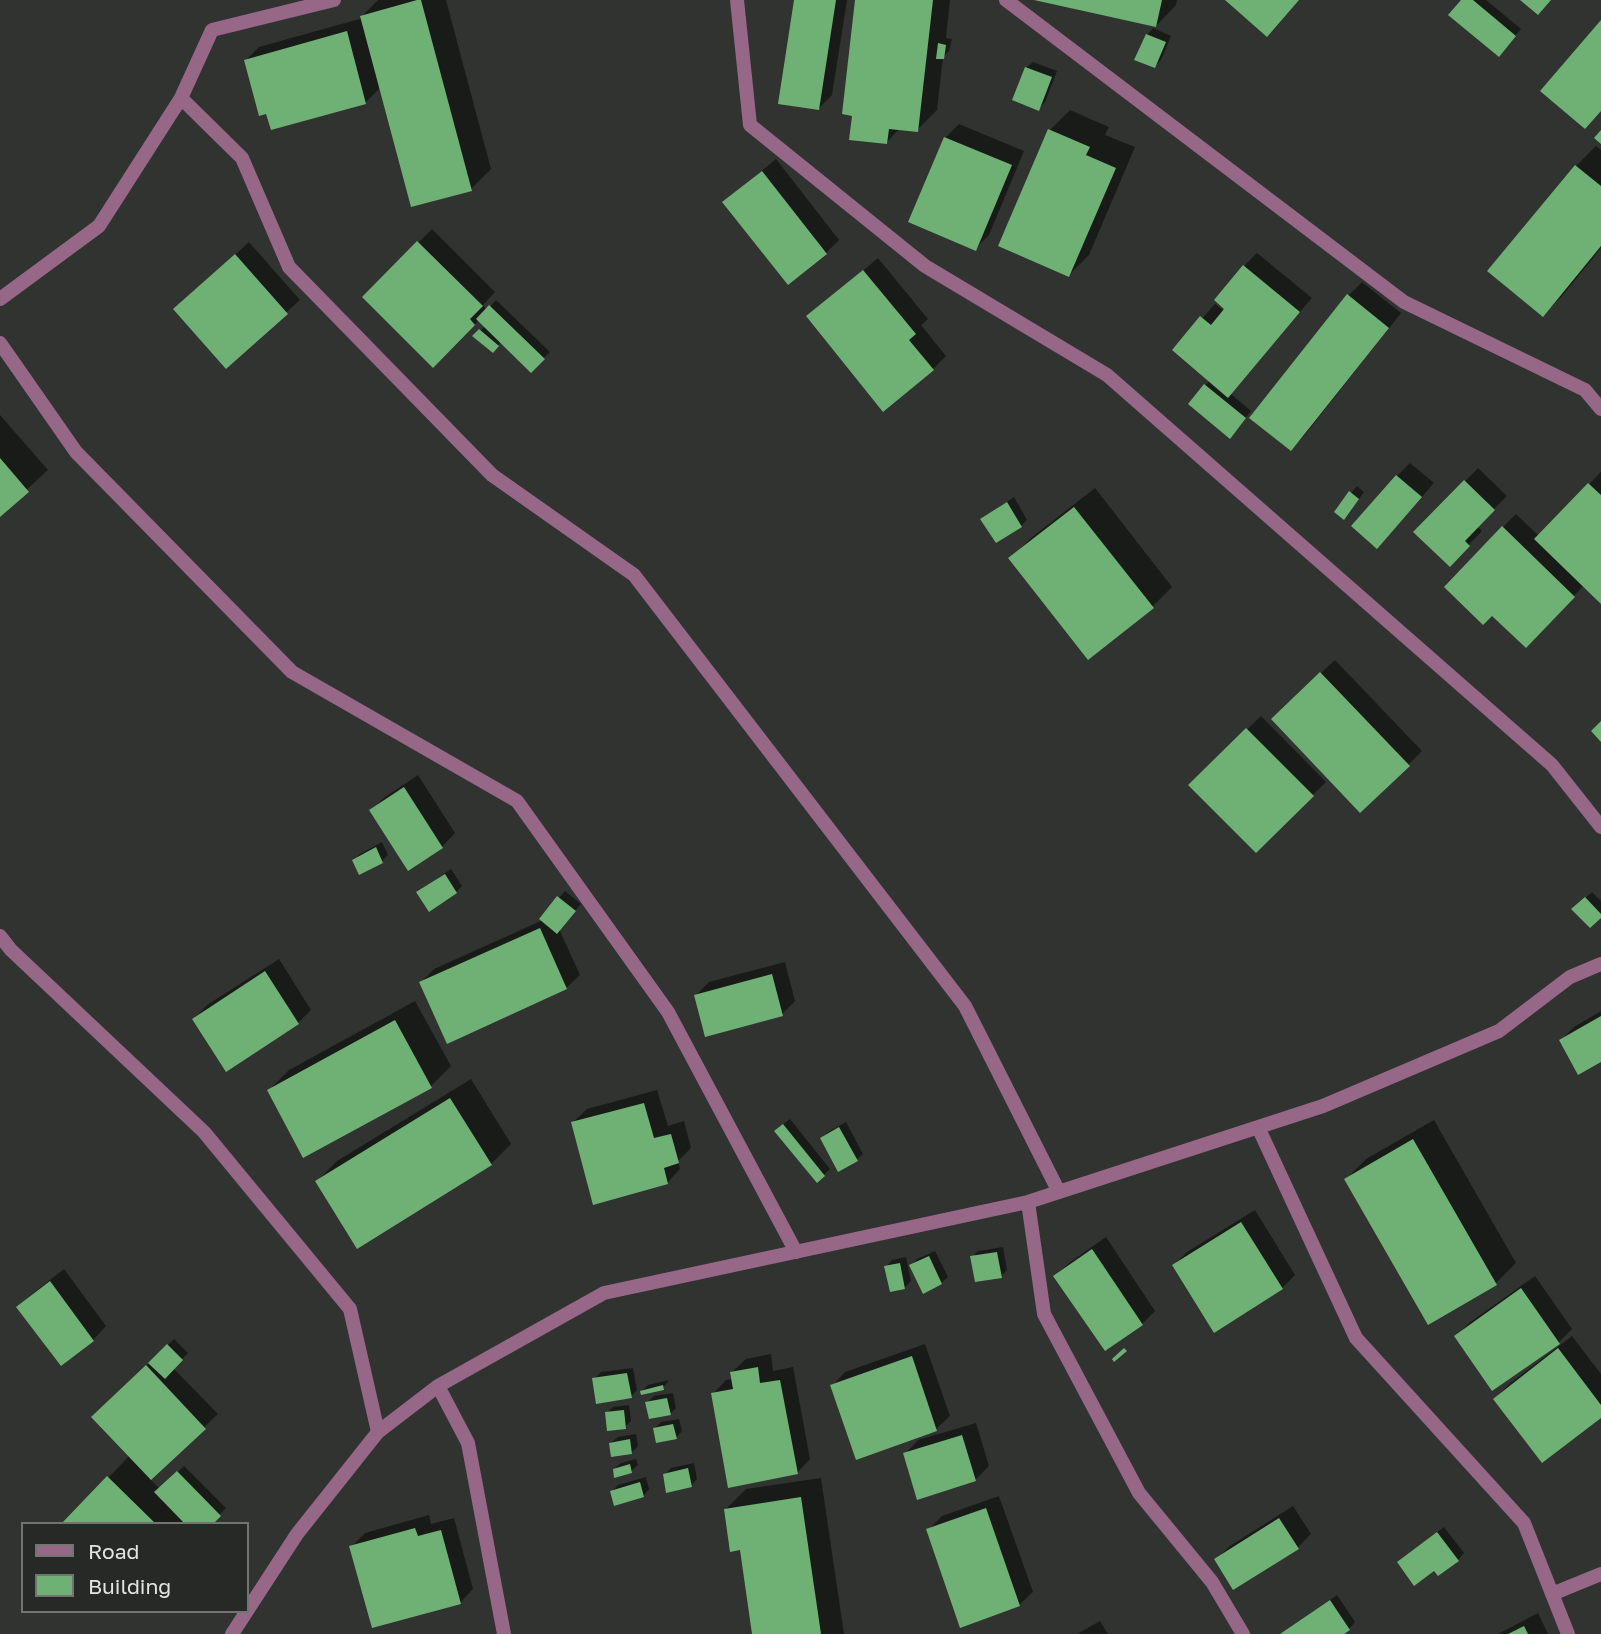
<!DOCTYPE html>
<html>
<head>
<meta charset="utf-8">
<style>
  body { margin:0 }
  #map { position:relative; width:1601px; height:1634px; overflow:hidden; background:#303330; font-family:"Golos Text",sans-serif }
  canvas { display:block }
  .legend { position:absolute; left:21px; top:1522px; width:228px; height:91px; box-sizing:border-box; background:#262926; border:2px solid #727472; margin:0; padding:9px 12px; list-style:none; font-size:21px; color:#e3e5e3 }
  .legend li { display:flex; align-items:center; gap:14px; height:35px }
  .legend b { width:35px; border:2px solid #727472 }
</style>
</head>
<body>
<div id="map">
<canvas width="1601" height="1634"></canvas>
<ul class="legend">
<li><b style="height:9px;background:#976788"></b>Road</li>
<li><b style="height:19px;background:#6fb174"></b>Building</li>
</ul>
</div>
<script>
const context = document.querySelector('canvas').getContext('2d');
context.lineJoin = 'round';
function fillPath(path, color) { context.fillStyle = color; context.fill(path, 'evenodd'); }
const poly = rows => new Path2D(rows.map(r => 'M' + r).join(''));
function strokePath(path, color, width, dash) { context.strokeStyle = color; context.lineWidth = width; context.lineCap = dash ? 'butt' : 'round'; context.setLineDash(dash || []); context.stroke(path); }
fillPath(poly([
  [378,0,446,0,491,169,471,189,381,87,365,103,246,60,259,47,363,18,362,16],
  [796,0,847,0,832,95,819,108],
  [857,0,950,0,946,38,952,39,949,51,943,57,937,110,917,130,900,128,886,143,853,114],
  [1037,0,1177,0,1176,5,1156,26],
  [1464,0,1486,0,1521,29,1505,48],
  [1153,28,1171,36,1161,60,1155,66,1147,35],
  [1033,62,1057,71,1045,102,1039,109,1026,68],
  [1070,110,1109,127,1105,135,1135,147,1089,255,1069,275,1050,130],
  [959,124,1024,151,989,235,975,249,945,138],
  [1596,146,1601,150,1601,248,1563,295,1543,315,1576,166],
  [776,159,839,240,826,253,724,202],
  [432,229,495,292,483,305,487,310,496,300,550,352,531,371,501,342,493,351,475,336,485,326,479,320,433,366,364,297],
  [249,242,300,300,226,366,189,296],
  [1257,253,1312,298,1230,393,1251,411,1236,430,1191,404,1210,380,1174,350,1215,304,1224,311,1244,266],
  [878,258,928,319,921,325,946,356,933,369,808,317],
  [1362,282,1401,313,1304,436,1291,449,1348,296],
  [0,415,48,470,0,514],
  [1410,463,1434,483,1390,533,1397,476],
  [1478,468,1507,496,1477,526,1482,531,1450,564,1416,532],
  [1601,472,1601,602,1584,585,1526,646,1492,613,1503,527,1516,514,1539,536],
  [1357,486,1364,492,1350,511,1351,493],
  [1095,488,1172,587,1152,607,1011,558,1031,538],
  [1014,497,1027,520,1021,526,982,519],
  [1335,660,1422,751,1408,765,1286,705],
  [1261,716,1326,782,1256,851,1191,785],
  [418,775,455,833,442,847,371,810,385,797],
  [382,842,388,855,382,861,354,860,360,854],
  [451,869,462,886,456,892,418,892],
  [565,891,581,904,559,929,580,975,566,988,421,982,434,969,543,920,541,919],
  [1592,892,1601,901,1601,915,1574,909],
  [279,959,311,1010,298,1023,194,1019,207,1005],
  [785,962,795,1001,782,1014,696,995,709,982],
  [415,1001,451,1066,431,1086,303,1155,269,1090,289,1070],
  [1601,1011,1601,1060,1561,1040,1574,1027],
  [471,1079,511,1144,491,1164,357,1247,317,1181,337,1161],
  [657,1090,668,1126,684,1121,691,1148,678,1161,680,1169,667,1183,573,1122,587,1109],
  [790,1119,830,1169,817,1181,782,1125],
  [1434,1120,1516,1263,1496,1283,1346,1179,1366,1159],
  [846,1122,863,1154,856,1160,822,1138,828,1132],
  [1255,1210,1295,1275,1282,1288,1174,1265,1187,1252],
  [1106,1237,1155,1311,1142,1324,1055,1276,1069,1263],
  [1003,1247,1007,1270,1001,1276,972,1257,978,1251],
  [935,1251,948,1277,941,1283,911,1266,917,1259],
  [906,1257,911,1281,904,1288,886,1267,892,1260],
  [64,1269,106,1326,93,1340,61,1364,19,1307,32,1294],
  [1535,1276,1572,1329,1559,1342,1492,1388,1456,1336,1469,1323],
  [1572,1336,1601,1374,1601,1416,1495,1399,1508,1385],
  [174,1339,188,1353,173,1368,218,1414,150,1479,160,1489,184,1466,226,1508,210,1524,64,1524,130,1455,107,1404],
  [925,1344,950,1416,936,1429,832,1386,845,1372],
  [771,1354,773,1371,793,1367,810,1459,797,1473,713,1394,726,1380,733,1379,732,1372,746,1359],
  [633,1368,637,1390,631,1397,594,1379,601,1372],
  [669,1380,663,1388,642,1391,648,1385],
  [673,1393,676,1408,670,1414,647,1403,654,1396],
  [629,1405,631,1421,625,1427,607,1413,613,1407],
  [679,1419,682,1431,676,1438,654,1429,661,1422],
  [976,1423,989,1466,975,1480,905,1454,918,1440],
  [636,1434,638,1446,632,1452,611,1443,618,1437],
  [636,1459,638,1465,631,1471,614,1469,621,1463],
  [694,1463,697,1479,691,1486,665,1475,671,1468],
  [646,1477,649,1489,643,1496,612,1491,618,1485],
  [821,1478,844,1634,754,1634,742,1548,726,1509,746,1489],
  [999,1496,1033,1592,1019,1605,928,1530,942,1516],
  [1293,1506,1311,1534,1298,1547,1216,1559,1230,1546],
  [429,1515,431,1524,454,1518,473,1589,460,1603,351,1547,365,1533],
  [1444,1527,1464,1553,1458,1560,1434,1569,1406,1556],
  [1337,1595,1355,1622,1349,1629,1341,1634,1283,1634],
  [1538,1613,1548,1634,1498,1634],
  [1100,1621,1108,1634,1077,1634]
]), '#0007');
fillPath(poly([
  [417,0,421,0,472,191,411,207,360,16],
  [794,0,836,0,819,110,778,104],
  [855,0,933,0,918,132,889,129,887,144,849,140,852,116,842,114],
  [1034,0,1162,0,1156,27],
  [1225,0,1299,0,1267,37],
  [1461,0,1473,0,1516,36,1499,57,1448,15],
  [1520,0,1551,0,1538,15],
  [1601,20,1601,111,1585,129,1540,91],
  [347,31,366,104,271,130,266,114,259,116,244,60],
  [1146,34,1166,42,1155,68,1134,60],
  [938,43,946,45,944,59,936,59],
  [1025,67,1052,77,1039,111,1012,100],
  [1048,129,1090,147,1086,155,1116,168,1069,277,998,246],
  [1601,130,1601,144,1594,138],
  [944,137,1012,165,976,251,908,222],
  [1575,165,1601,186,1601,246,1543,317,1487,271],
  [762,171,827,254,788,285,722,202],
  [417,241,483,306,470,319,475,325,433,368,362,297],
  [235,254,288,314,226,369,173,309],
  [1243,265,1300,312,1228,398,1172,350,1200,316,1211,325,1224,309,1214,300],
  [863,270,916,334,909,340,934,370,883,412,806,316],
  [1347,294,1389,328,1291,451,1249,418],
  [489,305,545,359,531,373,476,319],
  [479,329,499,346,493,353,472,336],
  [1204,384,1246,418,1230,439,1188,404],
  [0,458,29,492,0,517],
  [1396,475,1422,497,1377,549,1351,526],
  [1464,480,1495,510,1465,541,1470,546,1450,567,1413,532],
  [1588,483,1601,495,1601,604,1534,539],
  [1349,491,1359,499,1344,520,1334,512],
  [1007,502,1022,527,996,543,980,519],
  [1074,507,1154,608,1088,660,1008,558],
  [1502,526,1575,597,1526,648,1492,616,1483,625,1444,587],
  [1320,672,1410,766,1360,813,1271,719],
  [1601,721,1601,742,1591,731],
  [1246,728,1314,796,1256,853,1188,785],
  [404,787,443,848,408,871,369,810],
  [376,847,383,863,359,875,352,860],
  [445,874,457,893,429,912,416,892],
  [557,896,576,911,557,934,539,919],
  [1585,897,1601,914,1601,918,1590,928,1571,909],
  [540,928,567,989,447,1044,419,982],
  [265,971,299,1024,226,1072,192,1019],
  [772,974,783,1016,705,1037,694,995],
  [1601,1016,1601,1062,1578,1075,1559,1040],
  [395,1020,432,1088,303,1158,267,1090],
  [450,1098,492,1165,357,1249,315,1181],
  [644,1103,654,1138,671,1134,679,1163,664,1168,668,1184,593,1205,571,1122],
  [783,1124,825,1176,817,1183,774,1131],
  [839,1127,858,1161,838,1172,820,1138],
  [1413,1139,1497,1285,1428,1325,1344,1179],
  [1241,1222,1283,1289,1214,1333,1172,1265],
  [1092,1249,1143,1325,1105,1351,1053,1276],
  [997,1252,1002,1278,975,1282,970,1256],
  [929,1256,942,1284,923,1294,909,1265],
  [900,1263,905,1289,890,1292,884,1266],
  [50,1281,94,1341,61,1366,16,1307],
  [1521,1288,1560,1344,1492,1391,1454,1336],
  [167,1344,183,1360,165,1379,148,1363],
  [1124,1348,1127,1351,1114,1362,1112,1359],
  [1558,1348,1601,1405,1601,1418,1542,1463,1493,1399],
  [912,1356,937,1431,856,1460,830,1385],
  [146,1365,206,1429,151,1480,91,1417],
  [758,1367,760,1383,780,1380,798,1474,728,1488,711,1393,733,1389,730,1372],
  [627,1373,632,1398,596,1404,592,1378],
  [663,1385,664,1390,641,1395,640,1391],
  [667,1398,671,1415,649,1419,645,1402],
  [624,1410,626,1429,607,1431,605,1412],
  [673,1424,677,1439,656,1443,653,1428],
  [962,1435,976,1481,917,1500,903,1453],
  [630,1439,632,1454,611,1457,609,1443],
  [630,1464,632,1473,614,1478,613,1469],
  [688,1468,692,1487,666,1493,663,1474],
  [177,1471,221,1516,213,1524,185,1524,154,1492],
  [107,1476,156,1524,61,1524],
  [640,1482,644,1497,614,1506,610,1491],
  [801,1497,821,1634,752,1634,740,1550,730,1552,724,1509],
  [986,1508,1020,1606,960,1628,926,1529],
  [1279,1518,1299,1549,1233,1590,1214,1559],
  [415,1528,418,1536,441,1530,461,1604,372,1628,349,1546],
  [1437,1532,1459,1561,1438,1576,1434,1571,1414,1586,1397,1562],
  [1330,1600,1350,1630,1344,1634,1280,1634],
  [1524,1626,1528,1634,1508,1634]
]), '#6fb174');
strokePath(poly([
  [334,0,212,30,181,98,242,158,289,267,492,475,634,575,965,1006,1059,1192],
  [737,0,750,125,925,266,1107,375,1552,765,1601,827],
  [1006,0,1404,302,1585,390,1601,409],
  [0,299,99,226,181,98],
  [0,343,76,452,292,672,517,801,668,1012,796,1252],
  [0,936,11,950,204,1132,350,1309,378,1432],
  [1258,1127,1356,1338,1524,1523,1568,1634],
  [1028,1202,1044,1314,1139,1493,1212,1582,1243,1634],
  [438,1386,468,1443,504,1634],
  [1552,1594,1601,1574],
  [232,1634,297,1534,378,1432,438,1386,604,1293,1028,1202,1323,1106,1499,1031,1570,977,1601,964]
]), '#976788', 14);
</script>
</body>
</html>
